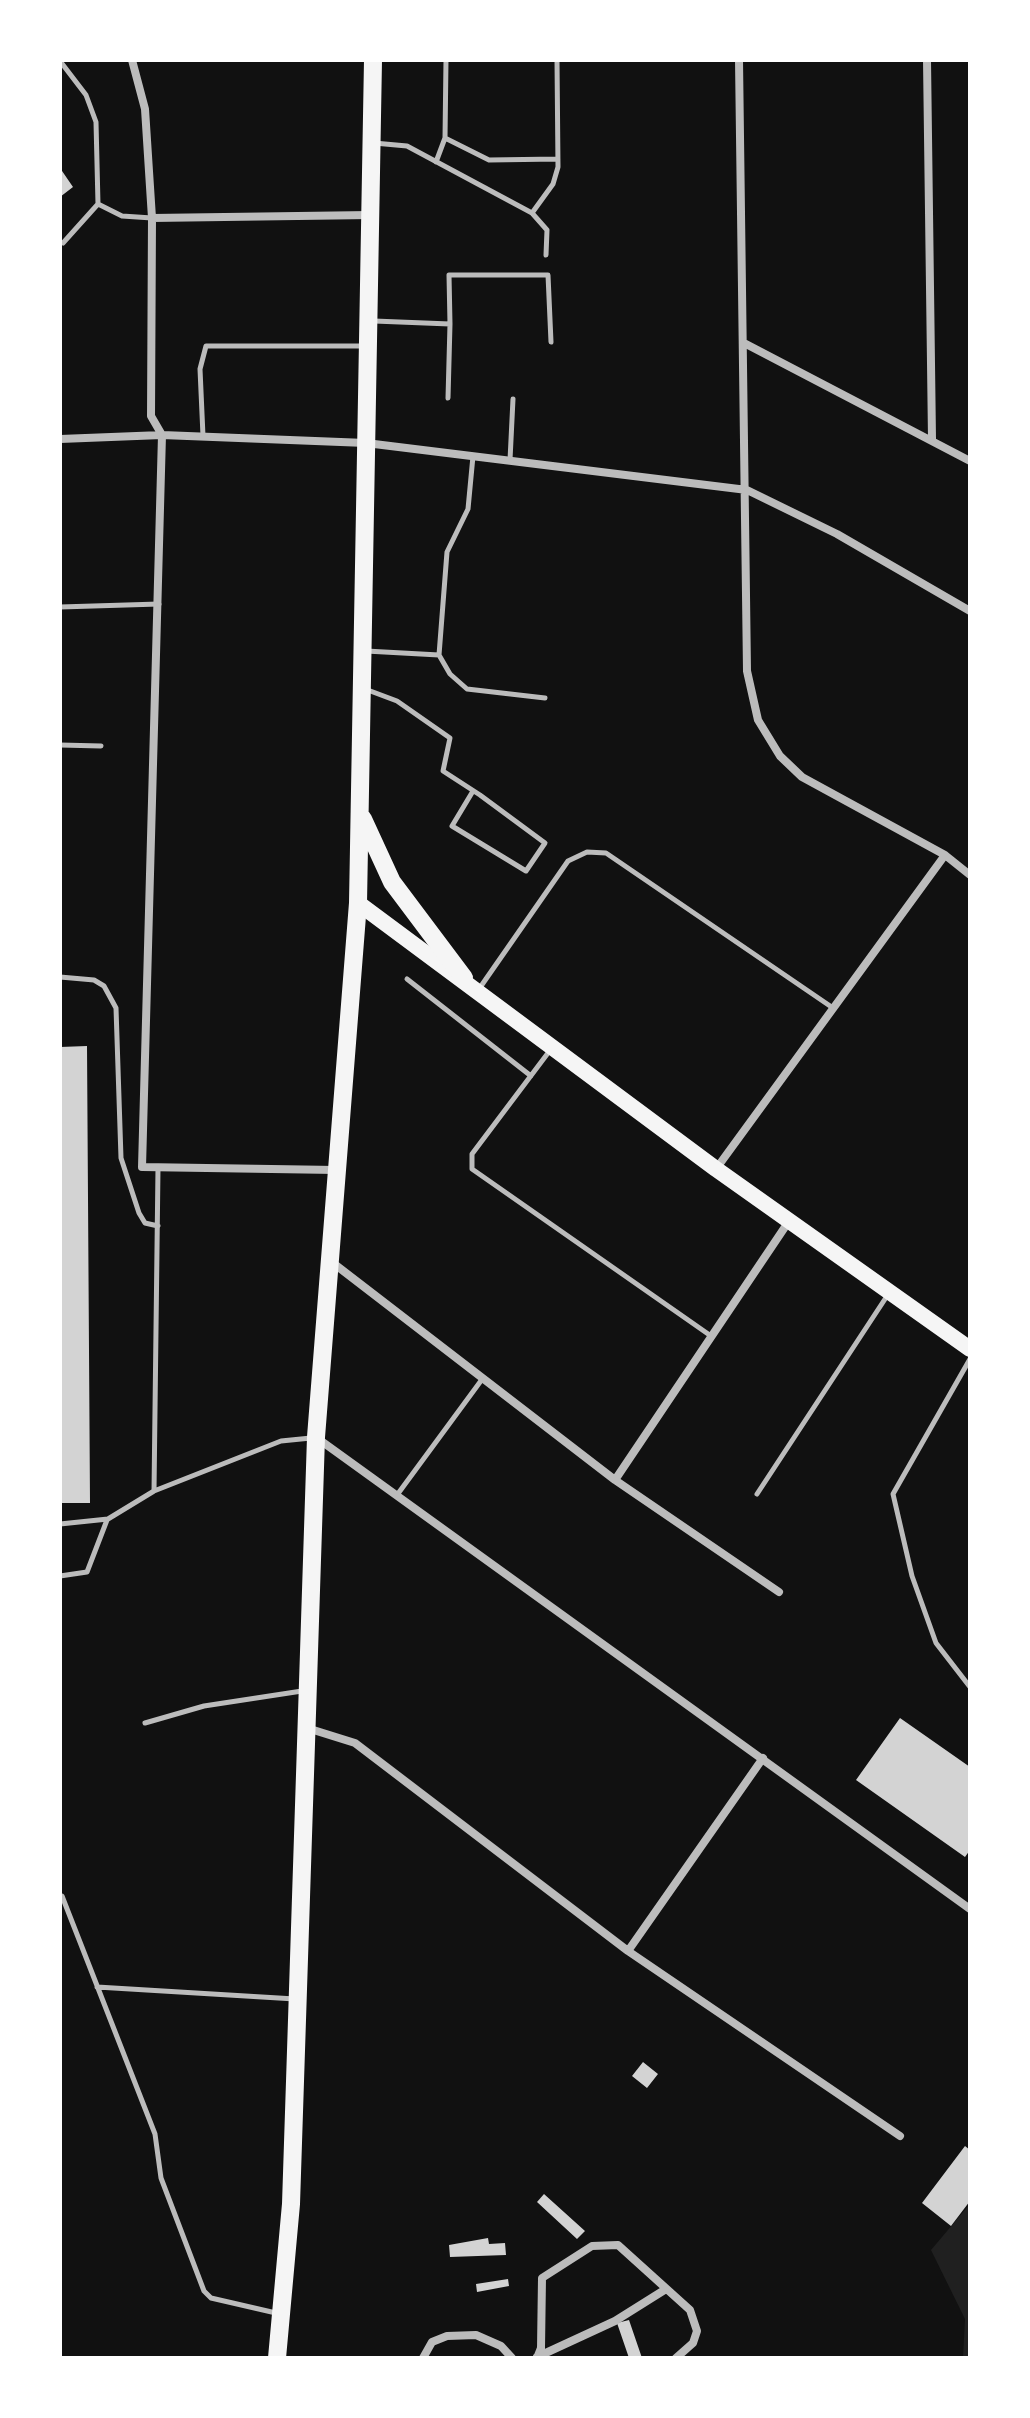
<!DOCTYPE html>
<html>
<head>
<meta charset="utf-8">
<style>
  body { margin:0 }
  #map { position:relative; width:1030px; height:2418px; overflow:hidden; background:#111; font-family:Inter,sans-serif }
  canvas { display:block }
  .frame { position:absolute; inset:0; border:62px solid #fff; pointer-events:none }
</style>
</head>
<body>
<div id="map">
<canvas width="1030" height="2418"></canvas>
<div class="frame"></div>
</div>
<script>
const context = document.querySelector('canvas').getContext('2d');
context.lineJoin = 'round';
function fillPath(path, color) { context.fillStyle = color; context.fill(path, 'evenodd'); }
const poly = rows => new Path2D(rows.map(r => 'M' + r).join(''));
function strokePath(path, color, width, dash) { context.strokeStyle = color; context.lineWidth = width; context.lineCap = dash ? 'butt' : 'round'; context.setLineDash(dash || []); context.stroke(path); }
fillPath(poly([
  [970,2204,970,2358,963,2358,965,2319,931,2250]
]), '#202020');
fillPath(poly([
  [60,168,73,187,60,197],
  [87,1046,90,1503,60,1503,60,1047],
  [900,1718,970,1767,970,1850,965,1857,856,1780],
  [643,2062,658,2074,647,2088,632,2076],
  [965,2146,970,2150,970,2201,951,2226,922,2203],
  [544,2194,585,2231,577,2239,537,2202],
  [488,2238,489,2244,505,2243,506,2255,450,2257,449,2245],
  [508,2279,509,2286,477,2292,476,2284],
  [629,2320,642,2358,629,2358,617,2323]
]), '#d3d3d3');
strokePath(poly([
  [60,61,86,95,96,122,98,204,63,243],
  [445,138,489,160,558,159],
  [374,143,407,146,532,213,547,230,546,255],
  [436,162,445,138,446,60],
  [98,204,122,216,152,218],
  [532,213,553,184,558,167,557,60],
  [374,321,450,324,448,398],
  [450,324,449,275,548,275,551,342],
  [203,436,200,369,206,346,363,346],
  [510,460,513,399],
  [60,607,159,604],
  [366,651,439,655,450,674,467,689,545,698],
  [439,655,447,552,468,509,473,456],
  [365,689,397,701,450,738,443,771,480,795,545,843,526,871,452,826,473,791],
  [60,745,101,746],
  [60,977,94,980,104,986,116,1008,121,1158,139,1213,145,1223,158,1226],
  [407,979,531,1076],
  [479,989,568,861,587,852,606,853,833,1008],
  [551,1049,472,1154,472,1169,711,1336],
  [970,1359,893,1494,912,1576,936,1643,970,1687],
  [154,1491,158,1168],
  [757,1494,887,1296],
  [397,1495,483,1378],
  [60,1524,108,1519,154,1491,281,1441,311,1438],
  [60,1576,87,1572,107,1520],
  [145,1723,204,1706,302,1691],
  [62,1896,155,2134,161,2178,204,2291,211,2298,276,2313],
  [97,1987,295,1999]
]), '#bcbcbc', 5);
strokePath(poly([
  [132,60,145,109,152,218,151,416,162,435,142,1167,336,1170],
  [739,60,747,671,758,720,780,756,802,777,945,855,970,875],
  [927,60,932,439],
  [152,218,370,215],
  [744,343,970,461],
  [60,439,162,435,366,443,747,490,837,534,970,611],
  [716,1169,945,855],
  [333,1263,615,1480,779,1592],
  [317,1438,970,1909],
  [615,1480,789,1221],
  [307,1728,355,1743,628,1951,900,2136],
  [628,1951,763,1758],
  [537,2357,615,2321,666,2289],
  [423,2358,432,2342,447,2336,476,2335,501,2346,512,2358],
  [537,2358,541,2348,542,2278,592,2246,618,2245,690,2310,697,2331,693,2343,676,2358]
]), '#bcbcbc', 8);
strokePath(poly([
  [358,903,716,1169,970,1349]
]), '#f5f5f5', 16);
strokePath(poly([
  [363,819,392,882,464,978],
  [277,2358,291,2204,316,1437,358,903,373,60]
]), '#f5f5f5', 18);
</script>
</body>
</html>
